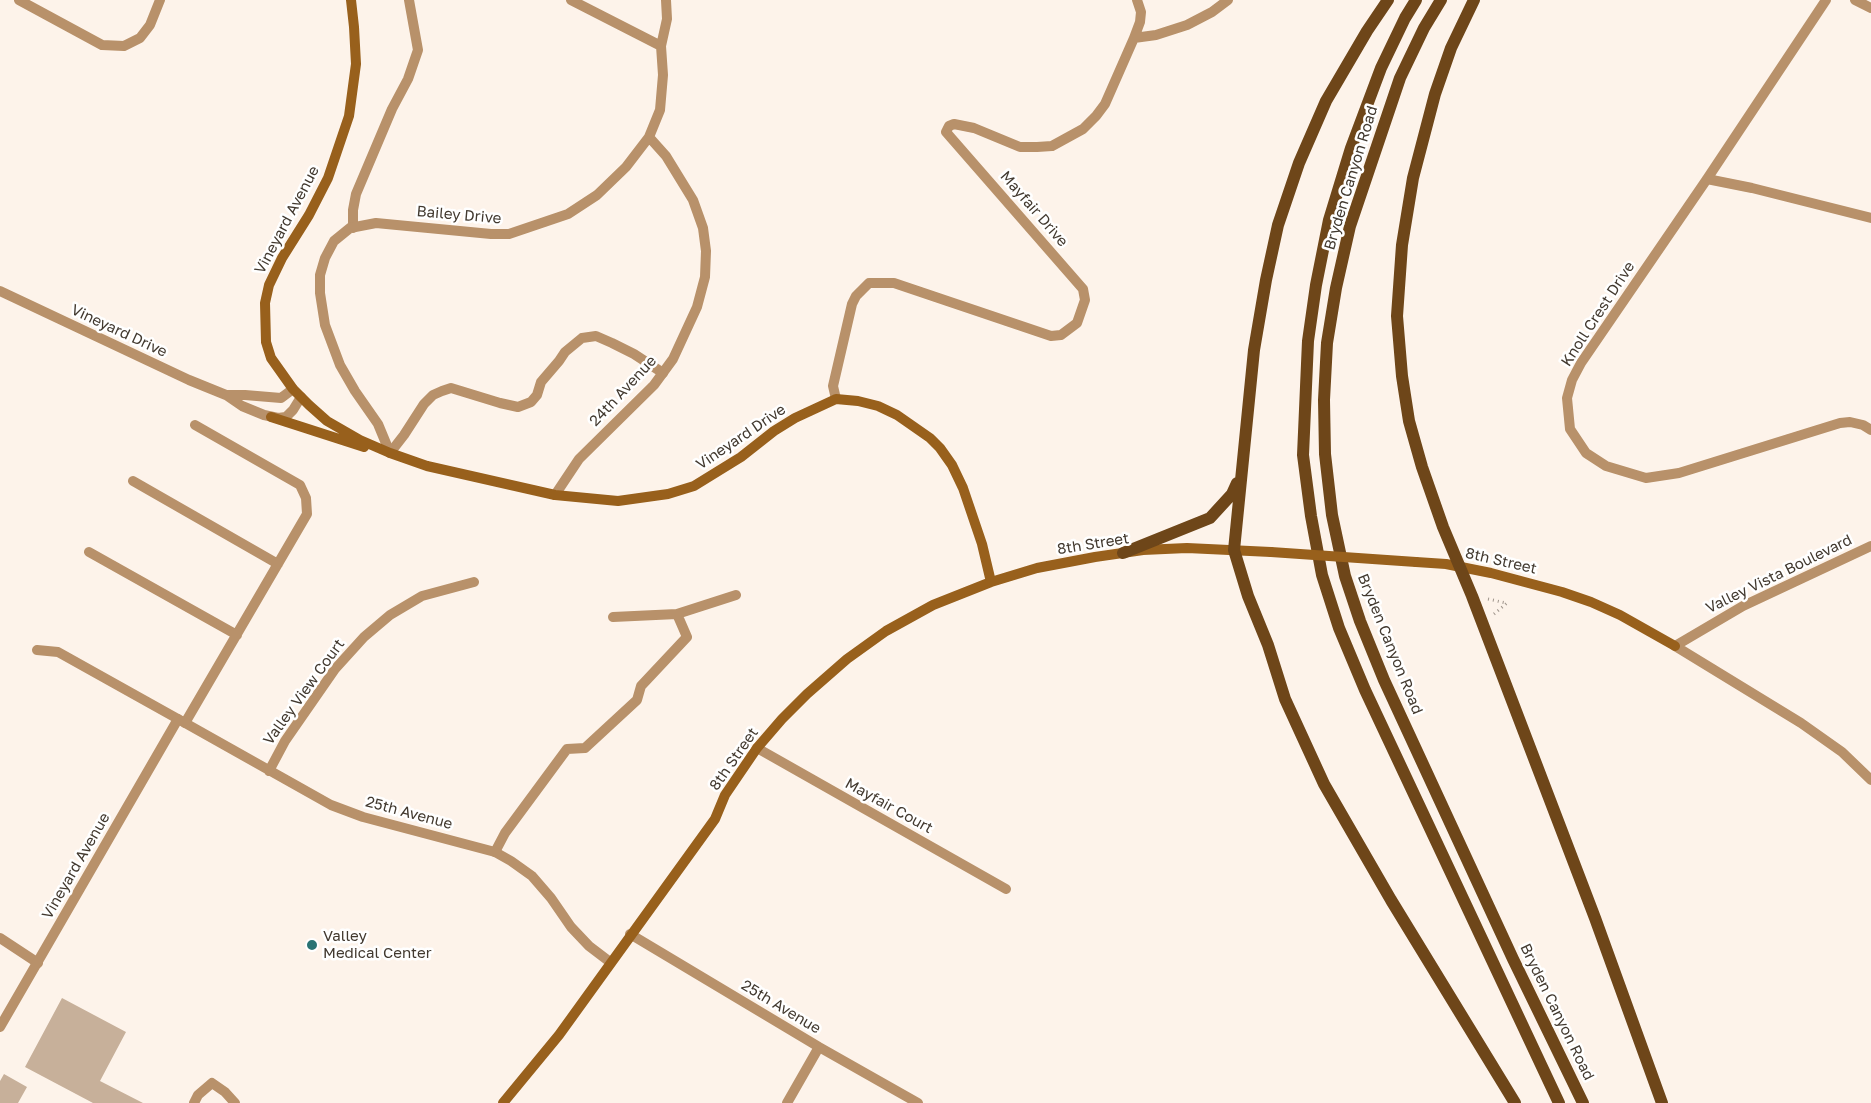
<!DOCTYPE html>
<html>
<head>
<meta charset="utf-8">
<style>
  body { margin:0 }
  canvas { display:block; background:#fdf3ea }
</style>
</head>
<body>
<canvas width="1871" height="1103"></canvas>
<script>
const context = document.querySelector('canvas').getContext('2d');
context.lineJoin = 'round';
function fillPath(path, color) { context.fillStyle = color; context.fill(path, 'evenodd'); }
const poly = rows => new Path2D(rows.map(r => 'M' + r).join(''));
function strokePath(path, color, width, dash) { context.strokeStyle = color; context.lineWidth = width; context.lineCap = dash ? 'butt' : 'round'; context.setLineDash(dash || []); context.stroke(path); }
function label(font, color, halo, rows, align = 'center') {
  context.font = font + ' "Golos Text",sans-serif'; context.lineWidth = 5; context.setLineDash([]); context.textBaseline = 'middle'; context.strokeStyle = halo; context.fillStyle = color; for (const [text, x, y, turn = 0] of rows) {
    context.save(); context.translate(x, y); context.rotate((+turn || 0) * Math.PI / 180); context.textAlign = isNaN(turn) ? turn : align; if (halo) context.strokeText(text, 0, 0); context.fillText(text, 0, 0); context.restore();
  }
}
fillPath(poly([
  [62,998,126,1032,100,1081,143,1103,93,1103,25,1067],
  [4,1074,27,1087,18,1103,0,1103,0,1081]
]), '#c7b09a');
strokePath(poly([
  [1488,599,1506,603],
  [1494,614,1507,603]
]), '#9f958c', 3, [1, 4]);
strokePath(poly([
  [353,228,353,210,356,194,392,109,408,79,418,50,409,0],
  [390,453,404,435,424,404,433,395,442,391,451,388,500,403,518,407,531,402,537,395,541,382,559,361,565,352,582,338,596,336,612,343,634,354,663,373],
  [133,481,278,564],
  [89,552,237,635],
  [613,617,677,614,736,595],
  [37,650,58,652,178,719],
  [185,723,307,514,306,498,300,485,195,425],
  [495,852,505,833,567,749,585,748,637,700,641,686,687,637,677,614],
  [0,938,38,963],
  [194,1103,198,1095,212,1083,225,1092,235,1103]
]), '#b8916a', 10);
strokePath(poly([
  [19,0,102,45,124,46,140,38,150,25,160,0],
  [1826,0,1707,179,1581,363,1572,380,1567,398,1570,429,1586,453,1606,466,1646,478,1679,473,1840,423,1850,422,1863,425,1871,430],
  [1855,0,1871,8],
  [1134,38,1156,35,1187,25,1212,12,1228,0],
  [661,46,667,19,666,0],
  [1707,179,1752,188,1871,218],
  [0,291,189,380,226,395,242,406,264,415,278,418,286,417,293,410,301,397],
  [226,395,245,395,281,398,293,389],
  [836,399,833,386,852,304,856,296,869,283,894,283,1051,336,1061,335,1077,323,1085,300,1083,289,946,132,949,126,954,124,974,128,1020,147,1037,147,1052,146,1083,129,1096,116,1105,104,1134,38,1140,22,1141,12,1137,0],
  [390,453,378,424,355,391,340,365,325,325,320,293,320,275,325,258,334,241,350,228,376,223,491,234,509,234,568,214,597,195,626,167,649,137,660,110,663,75,661,46,571,0],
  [555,495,579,459,654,385,673,359,697,307,705,277,706,251,703,228,693,200,666,156,649,137],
  [1871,546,1743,606,1675,646,1801,723,1842,752,1871,780],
  [757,748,1006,889],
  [269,771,285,741,335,669,364,637,390,615,422,596,474,582],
  [630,934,819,1047,918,1103],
  [0,1027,178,719,331,805,363,817,495,852,511,861,532,876,551,898,571,927,589,946,610,962],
  [787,1103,819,1047]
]), '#b8916a', 10);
strokePath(poly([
  [351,0,354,27,356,64,349,116,328,178,309,215,282,258,269,285,265,303,266,342,271,358,293,389,309,405,327,421,360,440,390,453,427,466,555,495,618,501,668,494,694,486,741,457,774,431,795,418,836,399,858,401,878,406,897,415,930,438,940,448,952,465,963,488,982,544,991,582],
  [271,417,364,447],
  [1416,562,1446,564,1491,573,1562,592,1591,602,1620,615,1675,646],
  [503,1103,559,1035,715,819,725,795,757,748,782,719,807,694,847,659,886,631,933,605,991,582,1037,568,1095,557,1143,550,1187,548,1271,552]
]), '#98601c', 10);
strokePath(poly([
  [1388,0,1367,31,1326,101,1299,163,1278,225,1266,280,1254,350,1234,550,1248,596,1268,645,1285,699,1324,784,1391,900,1515,1103],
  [1416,0,1405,18,1381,68,1351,148,1329,220,1316,285,1308,341,1303,455,1311,516,1322,575,1339,628,1365,690,1559,1103],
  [1441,0,1424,28,1400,78,1350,226,1336,288,1327,343,1324,400,1325,454,1332,515,1345,576,1360,621,1384,680,1513,959,1583,1103],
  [1474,0,1451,48,1435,94,1413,178,1402,245,1397,316,1402,376,1409,421,1422,467,1443,527,1472,596,1595,918,1662,1103],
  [1123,553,1210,518,1232,494,1237,483]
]), '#6e4619', 12);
strokePath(poly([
  [1271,552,1416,562]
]), '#98601c', 10);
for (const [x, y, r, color] of [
  [312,945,6,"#297374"]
]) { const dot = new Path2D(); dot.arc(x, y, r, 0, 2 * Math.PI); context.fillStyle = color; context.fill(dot); strokePath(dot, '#fff', 2); }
label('15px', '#42392f', '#fff', [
  ["Bryden Canyon Road",1351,178,-73],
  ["Mayfair Drive",1034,209,49],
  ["Bailey Drive",459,215,5],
  ["Vineyard Avenue",287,220,-62],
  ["Knoll Crest Drive",1598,314,-57],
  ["Vineyard Drive",119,331,25],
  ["24th Avenue",623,391,-47],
  ["Vineyard Drive",741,437,-34],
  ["8th Street",1093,544,-9],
  ["8th Street",1501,561,13],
  ["Valley Vista Boulevard",1779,574,-26],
  ["Bryden Canyon Road",1390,644,68],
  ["Valley View Court",304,692,-54],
  ["8th Street",734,759,-55],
  ["Mayfair Court",889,806,29],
  ["25th Avenue",409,813,15],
  ["Vineyard Avenue",76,866,-60],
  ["25th Avenue",781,1007,31],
  ["Bryden Canyon Road",1557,1012,64]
]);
label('15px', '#42392f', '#fff', [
  ["Valley",323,936],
  ["Medical Center",323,953]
], 'left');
</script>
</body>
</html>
